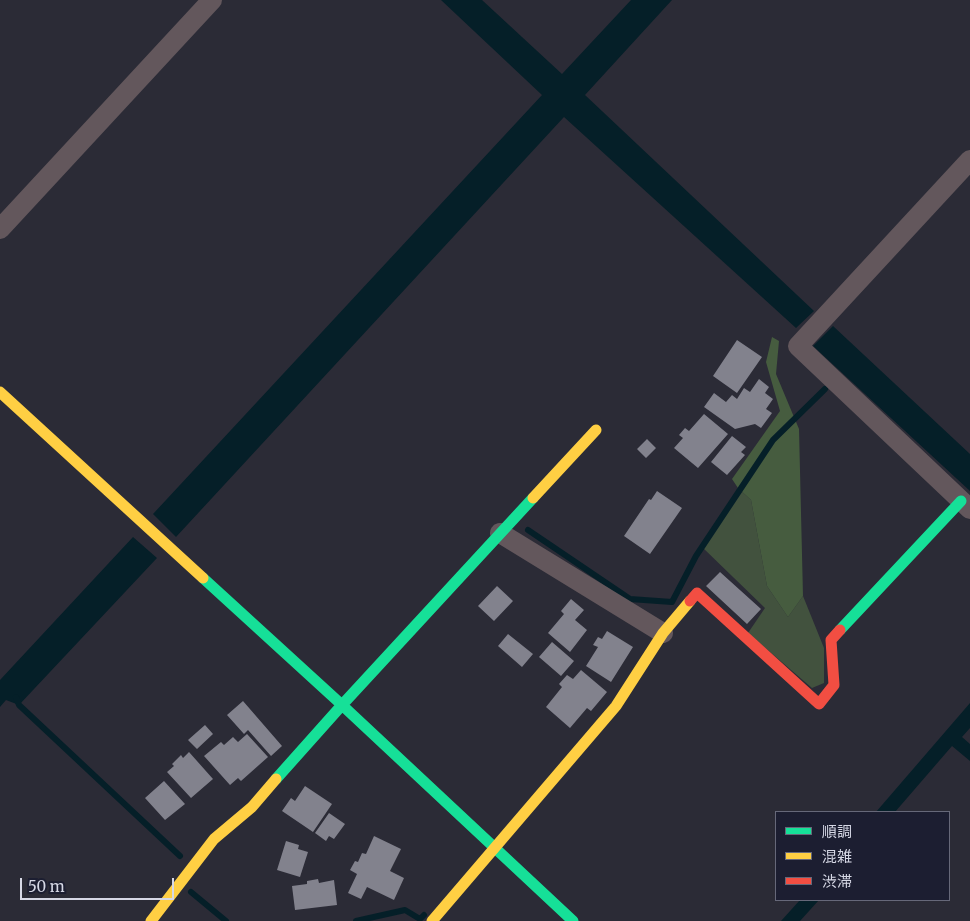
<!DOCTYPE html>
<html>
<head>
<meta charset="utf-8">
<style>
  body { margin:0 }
  #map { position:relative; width:970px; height:921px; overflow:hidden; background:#2b2b36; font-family:Merriweather,"Noto Sans JP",serif }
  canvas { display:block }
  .legend { position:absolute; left:775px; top:811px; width:175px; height:90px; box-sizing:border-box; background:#1c1e31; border:1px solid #666879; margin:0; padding:6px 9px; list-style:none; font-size:15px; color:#d6d8e5 }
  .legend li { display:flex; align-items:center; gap:10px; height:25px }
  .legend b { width:25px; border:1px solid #666879 }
  .scale { position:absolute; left:20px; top:878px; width:154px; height:22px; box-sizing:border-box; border:2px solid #d6d8e5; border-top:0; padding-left:6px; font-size:15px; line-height:18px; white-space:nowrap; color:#d6d8e5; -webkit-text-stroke:4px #1c1e31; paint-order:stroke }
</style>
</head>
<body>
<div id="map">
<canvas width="970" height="921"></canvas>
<ul class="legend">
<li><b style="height:6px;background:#16e098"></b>順調</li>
<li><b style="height:6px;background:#ffcf43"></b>混雑</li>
<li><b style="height:6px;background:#f24e42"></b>渋滞</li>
</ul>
<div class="scale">50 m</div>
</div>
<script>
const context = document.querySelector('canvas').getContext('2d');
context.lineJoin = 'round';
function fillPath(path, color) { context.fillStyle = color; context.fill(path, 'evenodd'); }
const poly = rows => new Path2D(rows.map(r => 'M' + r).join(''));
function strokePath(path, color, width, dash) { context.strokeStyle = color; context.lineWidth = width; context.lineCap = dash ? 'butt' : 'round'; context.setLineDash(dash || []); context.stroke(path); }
fillPath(poly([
  [738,488,751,500,767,586,788,617,803,596,824,648,824,683,812,688,748,633,765,608,702,547]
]), '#42523e');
fillPath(poly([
  [772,337,779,341,776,374,799,429,803,596,788,617,767,586,751,500,738,488,732,479,780,411,766,362]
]), '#465c3f');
fillPath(poly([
  [441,0,482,0,562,74,631,0,672,0,585,95,814,311,796,328,564,117,176,537,153,514,542,95],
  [833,326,970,454,970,491,813,346],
  [133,537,157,558,19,705,6,700,0,707,0,680],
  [970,703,970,728,962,737,970,744,970,761,952,746,895,812,876,812],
  [800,900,819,900,800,921,781,921]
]), '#051f28');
strokePath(poly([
  [528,530,630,599,672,602,696,556,773,440,825,389],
  [16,697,19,705,180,856],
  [191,892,226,921],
  [356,921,405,910,420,919,424,915]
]), '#051f28', 6);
fillPath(poly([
  [737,340,762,357,737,393,713,376],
  [759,379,769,387,765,393,773,399,766,409,772,413,761,428,755,424,735,429,704,407,714,393,726,402,732,395,737,399,744,388,750,392],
  [704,414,728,434,698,468,674,448,683,438,679,435,685,428,689,431],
  [732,436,746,447,741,452,745,455,727,475,711,462],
  [647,439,656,448,646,458,637,449],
  [657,491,682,508,650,554,624,536,649,499,651,500],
  [720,572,761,609,747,624,706,586],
  [497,586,513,601,494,621,478,606],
  [571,599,584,610,575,620,587,630,570,652,548,633,564,614,561,611],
  [607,631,633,647,611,682,586,666,598,647,593,645,598,637,602,639],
  [508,634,533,654,522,667,498,646],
  [552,642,574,661,561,676,539,657],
  [581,670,607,692,591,711,587,708,570,728,546,707,562,687,559,684,567,675,573,679],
  [243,701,282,746,271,756,248,730,244,734,227,715],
  [205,725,213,734,197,749,188,740],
  [247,734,268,757,241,781,238,778,230,785,204,756,221,742,224,745,233,737,238,742],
  [189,752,213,779,191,798,167,772,174,766,172,764,181,755,183,758],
  [164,781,185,804,165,820,145,798],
  [305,786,332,804,313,832,282,811,291,798,295,801],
  [329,813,345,824,334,839,329,836,326,841,315,833],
  [374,836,401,849,390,871,404,878,394,900,367,887,361,899,348,893,357,874,350,870,355,861,358,862,362,853,366,854],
  [286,841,299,845,298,849,308,852,300,877,277,870],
  [318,879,319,883,334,880,337,905,295,910,292,886,307,884,307,881]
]), '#82828d');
strokePath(poly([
  [970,160,798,346,970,509],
  [0,229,212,0],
  [500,533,663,633]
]), '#63575c', 20);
strokePath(poly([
  [203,578,342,705,573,921],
  [840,630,961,501],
  [276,779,342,705,533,498]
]), '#16e098', 11);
strokePath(poly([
  [0,392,203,578],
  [533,498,596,430],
  [151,921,214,839,252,807,276,779],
  [432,921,616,706,663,633,690,601]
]), '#ffcf43', 11);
strokePath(poly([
  [690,601,697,593,819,704,834,685,831,640,840,630]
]), '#f24e42', 11);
</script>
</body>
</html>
